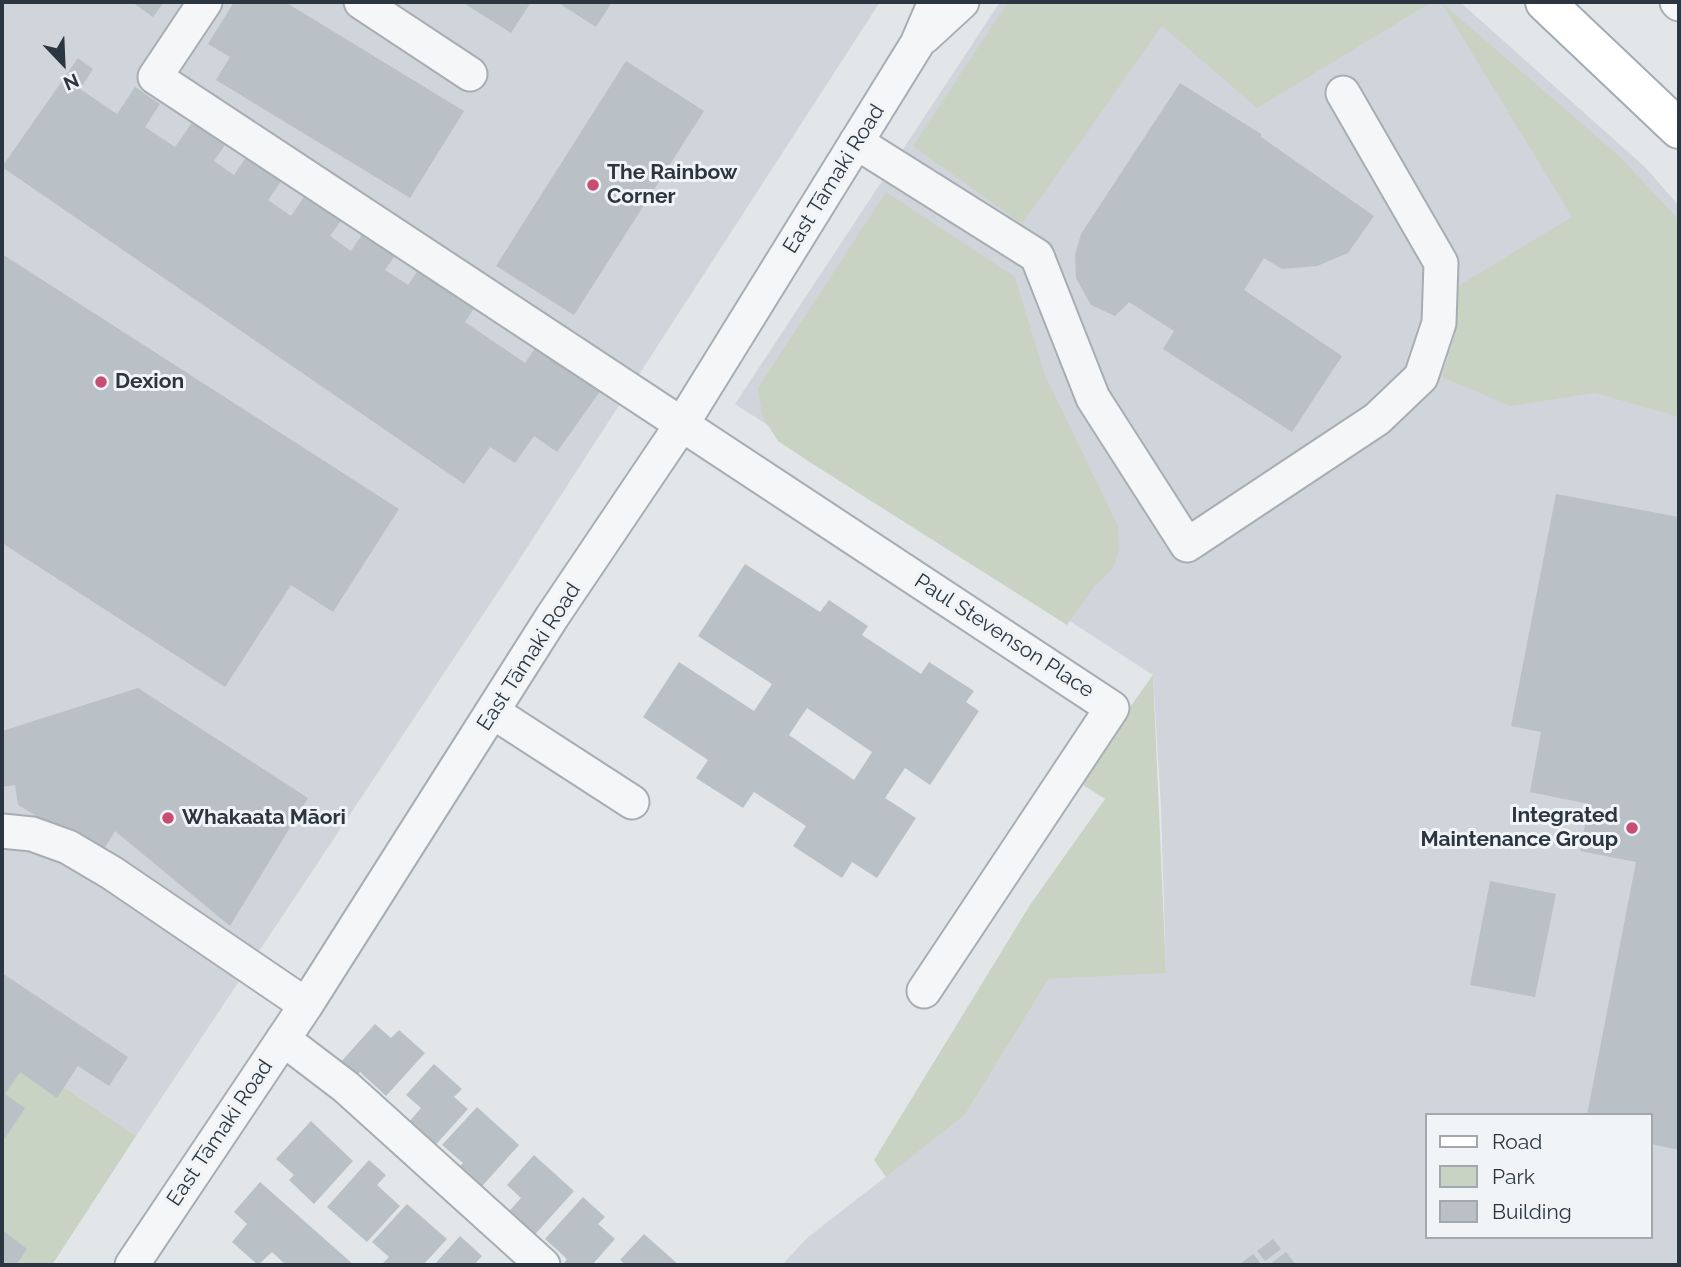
<!DOCTYPE html>
<html>
<head>
<meta charset="utf-8">
<style>
  body { margin:0 }
  #map { position:relative; width:1681px; height:1267px; overflow:hidden; background:#e2e6e9; font-family:Raleway,sans-serif }
  canvas { display:block }
  .frame { position:absolute; inset:0; border:4px solid #2b3640; pointer-events:none }
  .legend { position:absolute; left:1425px; top:1113px; width:228px; height:126px; box-sizing:border-box; background:#f1f4f7; border:2px solid #a2a8ae; margin:0; padding:9px 12px; list-style:none; font-size:21px; color:#2b3640 }
  .legend li { display:flex; align-items:center; gap:14px; height:35px }
  .legend b { width:35px; border:2px solid #a2a8ae }
  .north { position:absolute; left:28px; top:28px; width:70px; height:70px; -webkit-text-stroke:5px #f1f4f7; paint-order:stroke; rotate:157deg; font-size:19px; font-weight:700; line-height:28px; text-align:center; color:#2b3640 }
  .north::after { content:''; display:block; margin:auto; width:24px; height:32px; background:#2b3640; clip-path:polygon(50% 0,100% 100%,50% 72%,0 100%) }
</style>
</head>
<body>
<div id="map">
<canvas width="1681" height="1267"></canvas>
<div class="frame"></div>
<ul class="legend">
<li><b style="height:9px;background:#fff"></b>Road</li>
<li><b style="height:19px;background:#c9d3c3"></b>Park</li>
<li><b style="height:19px;background:#b9c0c6"></b>Building</li>
</ul>
<div class="north">N</div>
</div>
<script>
const context = document.querySelector('canvas').getContext('2d');
context.lineJoin = 'round';
function fillPath(path, color) { context.fillStyle = color; context.fill(path, 'evenodd'); }
const poly = rows => new Path2D(rows.map(r => 'M' + r).join(''));
function strokePath(path, color, width, dash) { context.strokeStyle = color; context.lineWidth = width; context.lineCap = dash ? 'butt' : 'round'; context.setLineDash(dash || []); context.stroke(path); }
function label(font, color, halo, rows, align = 'center') {
  context.font = font + ' Raleway,sans-serif'; context.lineWidth = 6; context.setLineDash([]); context.textBaseline = 'middle'; context.strokeStyle = halo; context.fillStyle = color; for (const [text, x, y, turn = 0] of rows) {
    context.save(); context.translate(x, y); context.rotate((+turn || 0) * Math.PI / 180); context.textAlign = isNaN(turn) ? turn : align; if (halo) context.strokeText(text, 0, 0); context.fillText(text, 0, 0); context.restore();
  }
}
fillPath(poly([
  [2,2,880,2,508,577,136,1136,2,1045],
  [1000,2,1460,2,1646,168,1679,206,1679,1265,782,1265,807,1238,965,1115,1049,979,1166,972,1161,806,1153,675,735,404],
  [1427,1115,1651,1115,1651,1237,1427,1237]
]), '#d0d5db');
fillPath(poly([
  [1008,2,1432,2,1257,108,1162,26,1022,224,913,146],
  [1441,2,1619,156,1679,220,1679,417,1595,393,1510,406,1442,377,1455,334,1455,288,1572,217],
  [886,192,1015,277,1044,373,1118,526,1119,549,1113,568,1094,587,1067,625,808,461,778,441,762,416,758,388],
  [1153,675,1166,973,1049,979,965,1115,886,1177,874,1160,1030,905,1105,799,1077,781],
  [2,1045,136,1136,52,1265,2,1265]
]), '#c9d3c3');
fillPath(poly([
  [132,2,164,2,153,17],
  [234,2,285,2,464,111,410,198,216,80,230,57,208,44],
  [462,2,531,2,511,33],
  [557,2,612,2,596,27],
  [78,58,93,69,80,89,117,114,135,87,160,104,145,127,175,147,194,120,227,142,214,161,234,175,247,156,282,180,268,200,291,216,310,188,346,214,330,236,351,251,367,227,399,250,385,270,408,285,425,260,481,298,465,322,525,363,542,338,606,383,557,452,534,436,515,463,490,447,464,484,2,167],
  [626,61,704,111,574,315,496,266],
  [1180,83,1261,134,1261,137,1374,216,1348,253,1317,266,1282,269,1264,258,1244,290,1342,356,1292,432,1163,349,1174,331,1129,302,1115,316,1091,305,1076,278,1075,255,1081,234],
  [2,254,399,509,333,612,291,585,225,687,2,543],
  [1556,494,1679,517,1679,1150,1651,1144,1651,1115,1587,1115,1636,862,1580,851,1589,804,1530,792,1541,732,1511,726],
  [745,564,820,612,829,600,868,626,862,635,921,674,929,662,974,691,966,702,979,711,930,785,905,768,885,798,916,818,877,878,852,862,842,878,793,846,806,826,754,792,743,808,696,778,708,760,643,717,679,662,754,711,772,684,698,636],
  [807,708,872,752,854,780,789,735],
  [138,688,308,798,230,926,115,831,101,854,18,805,15,785,2,787,2,731],
  [1490,881,1556,894,1535,997,1470,985],
  [2,973,128,1057,109,1086,78,1066,57,1098,20,1072,5,1094,25,1108,2,1143],
  [375,1024,391,1038,399,1030,425,1053,386,1096,360,1072,355,1077,340,1063],
  [434,1064,462,1089,454,1097,468,1109,430,1151,404,1128,421,1108,406,1095],
  [477,1107,519,1145,476,1193,454,1173,463,1163,442,1145],
  [311,1121,353,1161,314,1204,289,1180,294,1175,276,1159],
  [534,1155,574,1191,529,1241,503,1218,521,1198,507,1185],
  [369,1160,386,1175,377,1185,400,1206,367,1242,327,1207],
  [260,1182,354,1265,286,1265,272,1252,258,1265,232,1242,247,1224,234,1212],
  [583,1197,605,1217,598,1224,615,1239,592,1265,567,1265,564,1263,567,1259,545,1239],
  [407,1204,447,1239,423,1265,381,1265,389,1257,372,1242],
  [2,1230,27,1249,16,1265,2,1265],
  [644,1234,679,1265,626,1265,620,1260],
  [460,1236,482,1256,474,1265,434,1265],
  [1273,1239,1281,1249,1265,1261,1257,1251],
  [1286,1252,1296,1265,1269,1265],
  [1253,1254,1262,1265,1239,1265]
]), '#b9c0c6');
const minor = poly([
  [205,2,155,77,1112,708,924,991],
  [361,2,470,74],
  [1677,2,1679,4],
  [924,37,962,2],
  [856,142,1037,256,1093,398,1187,545,1377,419,1421,377,1439,323,1441,263,1343,93],
  [493,712,632,802],
  [2,831,32,834,68,847,112,873,306,1005],
  [283,1039,346,1087,543,1265],
  [132,1265,306,1005,552,617,682,424,917,44,935,2]
]);
const major = poly([
  [1545,2,1679,129]
]);
strokePath(minor, '#a7aeb3', 37);
strokePath(major, '#a1acb4', 42);
strokePath(minor, '#f4f6f8', 33);
strokePath(major, '#fff', 38);
for (const [x, y, r, color] of [
  [593,185,7,"#c84d72"],
  [101,382,7,"#c84d72"],
  [168,818,7,"#c84d72"],
  [1632,828,7,"#c84d72"]
]) { const dot = new Path2D(); dot.arc(x, y, r, 0, 2 * Math.PI); context.fillStyle = color; context.fill(dot); strokePath(dot, '#f1f4f7', 2.5); }
label('bold 21px', '#2b3640', '#f1f4f7', [
  ["The Rainbow",607,173],
  ["Corner",607,197],
  ["Dexion",115,382],
  ["Integrated",1618,816,"right"],
  ["Maintenance Group",1618,840,"right"],
  ["Whakaata Māori",182,818]
], 'left');
label('21px', '#2b3640', '#f1f4f7', [
  ["East Tāmaki Road",834,179,-58],
  ["Paul Stevenson Place",1004,636,33],
  ["East Tāmaki Road",529,657,-57],
  ["East Tāmaki Road",220,1133,-56]
]);
</script>
</body>
</html>
